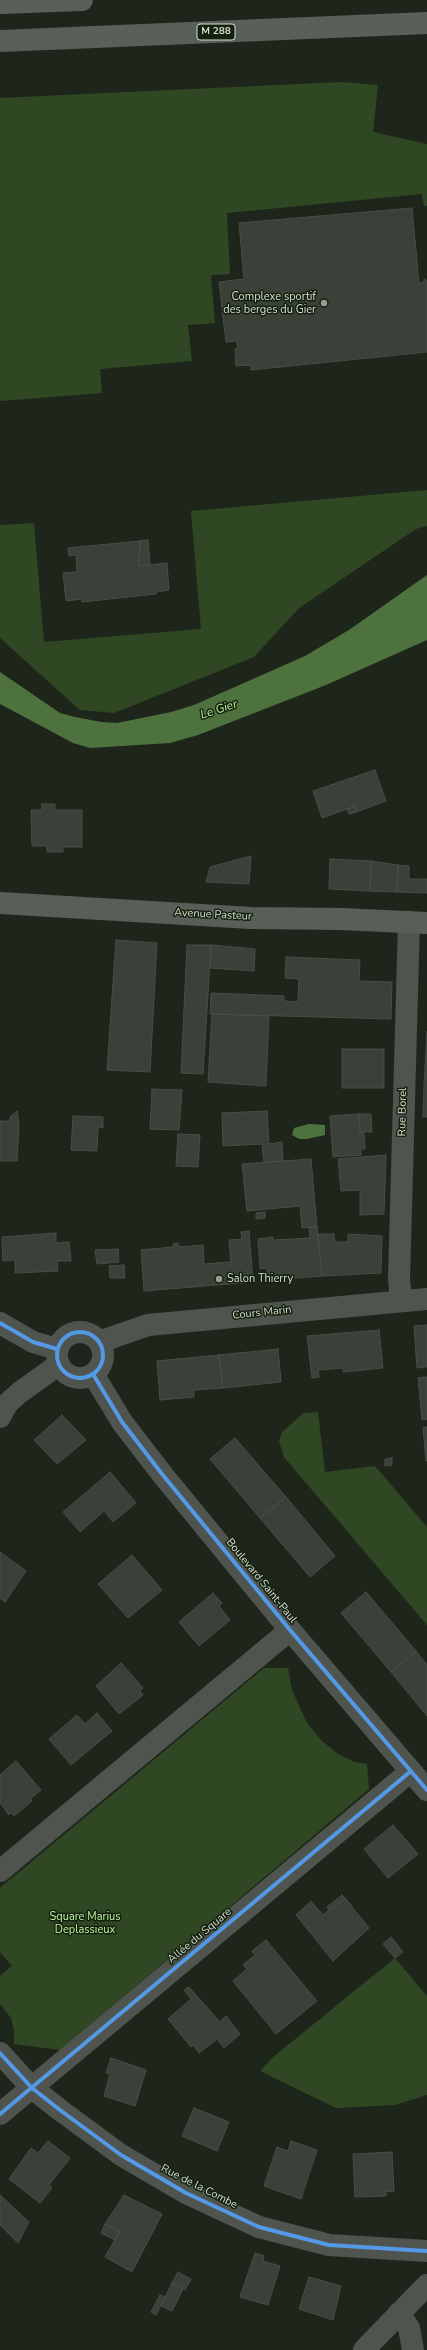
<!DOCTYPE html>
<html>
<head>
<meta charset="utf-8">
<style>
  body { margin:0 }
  canvas { display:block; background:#1e261b }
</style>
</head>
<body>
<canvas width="427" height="2350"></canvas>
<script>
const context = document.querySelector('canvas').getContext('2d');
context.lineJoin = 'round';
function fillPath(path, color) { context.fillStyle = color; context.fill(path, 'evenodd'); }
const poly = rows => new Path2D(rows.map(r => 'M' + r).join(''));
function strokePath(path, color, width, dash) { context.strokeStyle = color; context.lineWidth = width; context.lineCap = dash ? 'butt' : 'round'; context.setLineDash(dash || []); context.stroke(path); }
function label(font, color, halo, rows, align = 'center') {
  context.font = font + ' "Nunito Sans",sans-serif'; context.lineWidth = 3; context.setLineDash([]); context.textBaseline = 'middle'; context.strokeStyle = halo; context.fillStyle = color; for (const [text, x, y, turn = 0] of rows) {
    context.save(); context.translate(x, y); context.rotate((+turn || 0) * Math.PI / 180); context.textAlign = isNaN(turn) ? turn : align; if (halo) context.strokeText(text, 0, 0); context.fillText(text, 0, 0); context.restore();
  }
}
fillPath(poly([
  [342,82,378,85,373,132,427,144,427,206,424,206,422,194,227,213,230,274,211,275,215,323,188,325,192,361,100,369,102,393,0,401,0,98],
  [427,490,427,526,416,529,299,608,254,657,114,713,80,710,0,638,0,525,34,523,44,642,201,629,191,511],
  [318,1412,325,1472,375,1466,427,1527,427,1625,284,1457,279,1441,282,1432,304,1413],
  [264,1668,288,1668,292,1690,307,1723,321,1740,338,1754,354,1762,367,1764,369,1789,60,2050,14,2044,14,2029,11,2018,0,2004,0,1976,12,1966,0,1952,0,1888],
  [395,1958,427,1996,427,2095,395,2105,336,2108,260,2071,272,2058]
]), '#2f4823');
fillPath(poly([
  [427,575,427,640,326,685,198,735,170,743,90,748,73,743,0,704,0,672,60,713,75,717,101,722,117,723,171,712,194,705,305,656,349,630],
  [309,1124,325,1125,325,1135,307,1139,299,1139,292,1135,294,1128]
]), '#4e723d');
const building = poly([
  [412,208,419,283,424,282,424,279,427,281,427,352,251,370,251,365,236,366,235,349,238,349,237,341,226,342,219,282,244,279,239,223,412,208],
  [148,540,150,565,139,566,140,541,148,540],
  [140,541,139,566,167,563,169,590,156,592,156,594,82,602,82,599,66,601,63,573,77,572,76,555,69,556,68,548,140,541],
  [375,770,386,801,356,812,355,806,322,818,313,791,375,770],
  [42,804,55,804,55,810,82,810,82,847,63,847,63,852,47,852,47,846,32,846,31,810,42,810,42,804],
  [355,806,356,812,349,814,347,809,355,806],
  [251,856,249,884,206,882,210,867,251,856],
  [330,859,371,861,370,891,329,889,330,859],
  [371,861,398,865,397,892,370,891,371,861],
  [398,865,409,866,409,879,427,879,427,893,397,892,398,865],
  [116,940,157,943,150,1072,107,1070,116,940],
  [187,945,211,945,203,1074,181,1073,187,945],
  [211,945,255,949,254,971,210,968,211,945],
  [286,957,360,960,359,981,392,982,391,1019,210,1014,211,993,284,996,284,1001,298,1002,299,979,285,978,286,957],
  [212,1014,269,1016,266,1086,208,1082,212,1014],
  [427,1032,427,1117,423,1117,424,1084,427,1032],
  [342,1049,384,1049,384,1088,342,1088,342,1049],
  [152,1089,182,1090,179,1130,150,1129,152,1089],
  [17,1111,19,1125,17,1161,0,1161,0,1121,9,1121,11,1116,17,1111],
  [267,1111,269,1144,282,1142,283,1161,264,1162,262,1144,223,1146,222,1113,267,1111],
  [359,1114,371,1114,372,1132,360,1132,359,1114],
  [359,1114,360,1132,364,1133,365,1149,361,1149,361,1155,333,1157,330,1116,359,1114],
  [73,1116,103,1117,103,1128,98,1127,97,1151,71,1150,73,1116],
  [178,1134,200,1135,198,1167,176,1166,178,1134],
  [386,1155,384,1214,360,1215,360,1190,341,1191,338,1159,386,1155],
  [311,1159,317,1227,302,1228,300,1206,247,1211,242,1164,311,1159],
  [265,1212,265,1218,256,1219,256,1213,265,1212],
  [309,1227,317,1227,322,1276,268,1280,267,1268,260,1269,258,1239,273,1237,273,1240,310,1238,309,1227],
  [249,1231,253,1282,144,1291,141,1250,173,1247,173,1244,178,1243,179,1247,203,1245,204,1264,231,1262,229,1240,242,1239,241,1232,249,1231],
  [56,1233,56,1243,69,1242,71,1261,57,1261,58,1271,15,1273,15,1260,3,1261,2,1237,56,1233],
  [318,1234,334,1234,335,1242,348,1242,348,1234,382,1236,381,1273,322,1276,318,1234],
  [118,1249,119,1262,97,1264,95,1250,118,1249],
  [124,1265,125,1278,110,1278,109,1266,124,1265],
  [427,1325,427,1367,417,1368,414,1326,427,1325],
  [379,1330,383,1368,343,1372,343,1368,318,1370,319,1377,312,1378,307,1336,379,1330],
  [278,1349,281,1382,223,1388,219,1355,278,1349],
  [219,1355,223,1388,194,1390,194,1397,160,1400,157,1361,219,1355],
  [424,1377,427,1377,427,1419,422,1420,418,1378,424,1377],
  [62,1415,86,1440,57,1464,34,1440,62,1415],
  [427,1427,427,1461,426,1461,423,1428,427,1427],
  [235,1438,286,1497,260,1518,210,1459,235,1438],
  [392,1458,392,1465,385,1466,385,1459,392,1458],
  [110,1472,136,1503,113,1522,104,1511,80,1532,63,1512,110,1472],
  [286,1497,335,1556,310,1577,260,1518,286,1497],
  [0,1552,26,1571,5,1602,0,1598,0,1552],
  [132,1555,162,1590,128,1618,98,1584,132,1555],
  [366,1592,416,1651,391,1672,341,1613,366,1592],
  [213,1593,222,1603,219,1606,230,1620,199,1646,179,1622,213,1593],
  [416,1651,427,1665,427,1716,391,1672,416,1651],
  [121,1663,143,1688,140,1691,143,1695,119,1714,96,1686,121,1663],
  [97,1713,112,1731,71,1765,49,1739,77,1715,85,1724,97,1713],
  [16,1761,41,1790,30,1799,32,1801,14,1816,11,1813,9,1815,0,1803,0,1775,16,1761],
  [393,1825,418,1854,388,1878,364,1849,393,1825],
  [342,1895,345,1898,329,1911,327,1907,342,1895],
  [345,1898,369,1928,333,1961,296,1915,311,1901,323,1915,345,1898],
  [391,1937,403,1952,395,1958,383,1944,391,1937],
  [266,1940,317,2001,276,2034,233,1981,247,1969,243,1965,255,1955,252,1951,266,1940],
  [189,1987,220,2022,226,2016,240,2034,224,2048,217,2039,199,2053,193,2045,191,2047,168,2019,191,1999,184,1990,189,1987],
  [111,2058,146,2070,135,2106,104,2096,110,2074,106,2073,111,2058],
  [194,2108,229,2122,217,2151,182,2136,194,2108],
  [48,2141,70,2158,49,2185,52,2188,40,2203,9,2179,31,2148,38,2153,48,2141],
  [291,2141,317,2150,301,2199,264,2186,277,2147,288,2151,291,2141],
  [392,2152,394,2192,386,2191,386,2196,355,2197,353,2154,392,2152],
  [0,2195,29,2222,18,2243,0,2225,0,2195],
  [124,2195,162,2214,132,2272,105,2257,120,2231,105,2224,124,2195],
  [105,2224,120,2231,115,2240,101,2233,105,2224],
  [255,2253,264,2256,263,2261,280,2266,268,2305,240,2297,255,2253],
  [178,2272,191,2279,185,2290,172,2283,178,2272],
  [309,2277,341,2286,333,2320,299,2309,309,2277],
  [172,2283,183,2289,172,2311,161,2306,172,2283],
  [160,2295,165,2297,156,2315,151,2312,160,2295]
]);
fillPath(building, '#3b4139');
strokePath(building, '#474e45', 1);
strokePath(poly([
  [401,1301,399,1279,409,922],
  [0,1323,33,1342,57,1349],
  '57 1355a23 23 0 1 1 46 0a23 23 0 1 1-46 0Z',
  [99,1342,148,1325,427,1299],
  [93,1374,122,1422,162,1474,290,1630,427,1790],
  [0,1417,7,1404,19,1393,58,1365],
  [0,1871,290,1630],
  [0,2053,32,2088,60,2110,121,2155,186,2193,259,2227,329,2245,427,2251],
  [0,2114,411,1771],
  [399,2313,409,2328,413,2350],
  [364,2350,427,2285]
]), '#50544f', 22);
strokePath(poly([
  [0,903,251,918,341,919,427,923]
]), '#5a5e58', 22);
strokePath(poly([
  [0,3,82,0],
  [0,41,427,23]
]), '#5b5f59', 22);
strokePath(poly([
  [0,1323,33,1342,57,1349],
  '57 1355a23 23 0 1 1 46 0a23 23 0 1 1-46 0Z',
  [93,1374,122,1422,162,1474,290,1630,427,1790],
  [0,2053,32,2088,60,2110,121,2155,186,2193,259,2227,329,2245,427,2251],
  [0,2114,411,1771]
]), '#5399e6', 4);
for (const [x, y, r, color] of [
  [324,303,4,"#959e92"],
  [219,1279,4,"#959e92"]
]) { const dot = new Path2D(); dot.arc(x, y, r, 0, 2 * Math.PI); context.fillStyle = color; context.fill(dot); strokePath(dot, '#14210e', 1.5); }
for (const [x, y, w] of [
  [216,32,38]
]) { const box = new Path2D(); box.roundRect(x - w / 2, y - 8, w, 16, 3); context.fillStyle = '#14210e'; context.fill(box); strokePath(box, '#d5ded2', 1); }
label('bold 10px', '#d5ded2', null, [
  ["M 288",216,32]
]);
label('11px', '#d5ded2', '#14210e', [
  ["Complexe sportif",316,297],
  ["des berges du Gier",316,310],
  ["Salon Thierry",227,1279,"left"]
], 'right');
label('11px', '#d5ded2', '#14210e', [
  ["Avenue Pasteur",213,915,3],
  ["Rue Borel",403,1112,-89],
  ["Cours Marin",262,1313,-6],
  ["Boulevard Saint-Paul",261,1581,51],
  ["Allée du Square",200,1936,-40],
  ["Rue de la Combe",199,2187,27]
]);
label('11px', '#bbf5a0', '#14210e', [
  ["Square Marius",85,1917],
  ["Deplassieux",85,1930]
]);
label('italic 12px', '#bcf5a1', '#14210e', [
  ["Le Gier",219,710,-18]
]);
</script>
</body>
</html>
